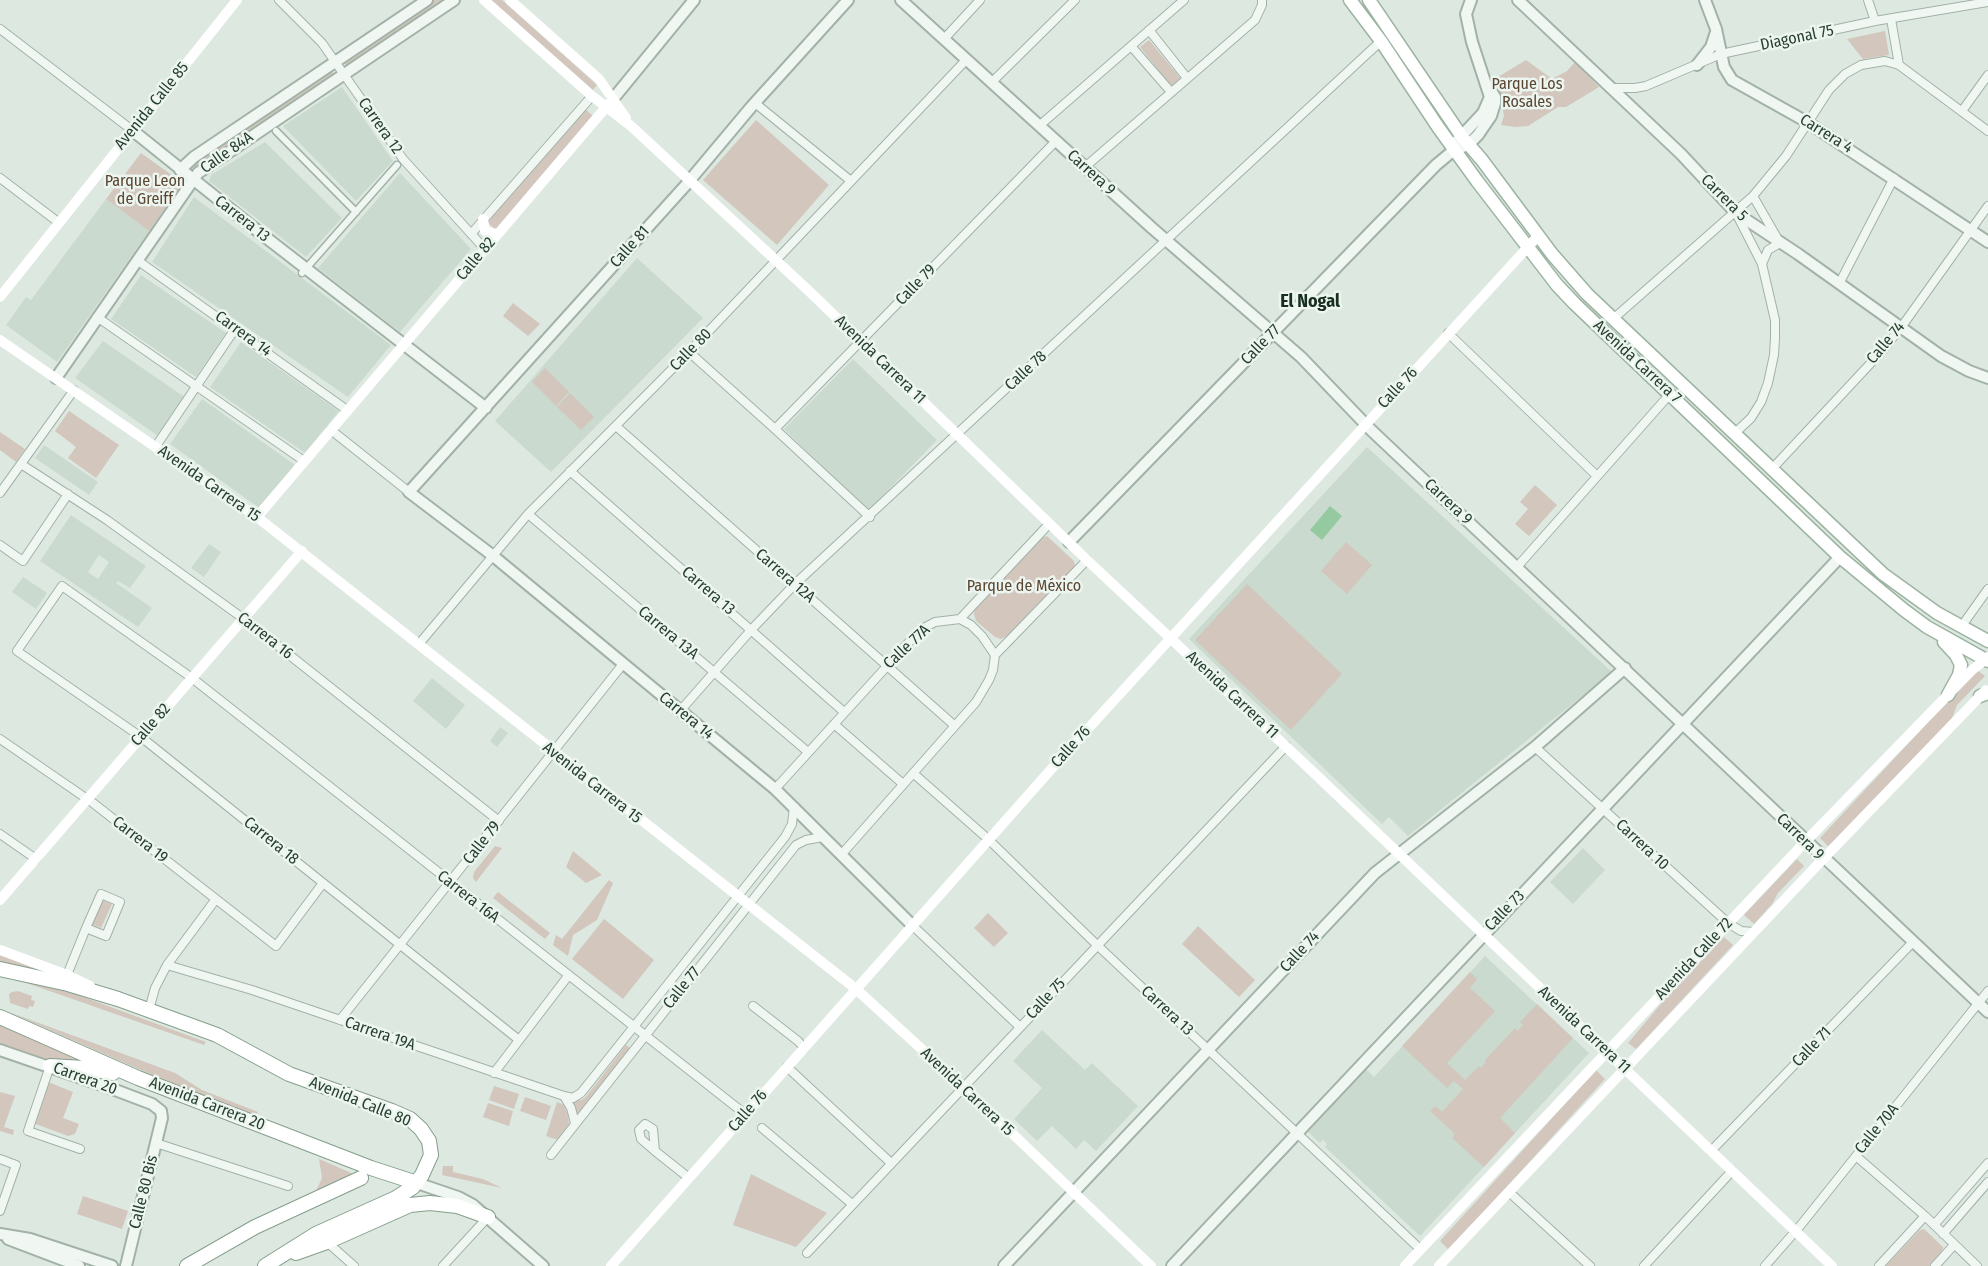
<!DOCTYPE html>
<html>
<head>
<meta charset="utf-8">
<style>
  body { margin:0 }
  canvas { display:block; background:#dde8e0 }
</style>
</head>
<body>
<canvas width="1988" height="1266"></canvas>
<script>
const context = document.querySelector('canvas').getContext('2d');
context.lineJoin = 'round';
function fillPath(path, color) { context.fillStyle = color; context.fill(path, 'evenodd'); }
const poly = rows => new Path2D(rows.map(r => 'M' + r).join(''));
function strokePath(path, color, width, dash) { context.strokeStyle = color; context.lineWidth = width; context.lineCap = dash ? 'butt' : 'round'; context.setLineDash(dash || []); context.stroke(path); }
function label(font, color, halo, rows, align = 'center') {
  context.font = font + ' "Fira Sans Condensed",sans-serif'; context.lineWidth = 5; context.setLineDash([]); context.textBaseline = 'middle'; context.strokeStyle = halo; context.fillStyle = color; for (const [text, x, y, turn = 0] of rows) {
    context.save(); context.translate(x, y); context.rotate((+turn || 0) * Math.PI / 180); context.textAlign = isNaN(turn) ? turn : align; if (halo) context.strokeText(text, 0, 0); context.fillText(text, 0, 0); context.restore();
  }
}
fillPath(poly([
  [342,87,393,161,356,201,283,126],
  [265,142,342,218,306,257,209,181,211,175],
  [400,173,471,249,400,332,318,268],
  [194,197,391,345,348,397,152,262],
  [106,199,149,231,57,362,6,325,26,297,31,300],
  [637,258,703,318,551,472,495,421],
  [141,275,226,333,196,377,111,319],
  [103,341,186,398,161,438,75,378],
  [241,342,339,411,305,453,210,387],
  [853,359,937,440,868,511,784,429],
  [202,399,295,465,262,510,170,444],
  [44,445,98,482,89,495,35,458],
  [1367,447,1612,672,1408,836,1389,817,1382,824,1189,639],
  [71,515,146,566,130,588,118,581,116,583,152,608,138,627,40,561],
  [99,555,109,562,98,579,88,572],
  [209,544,221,552,204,577,191,568],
  [23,577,47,593,36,609,12,592],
  [432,678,465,705,446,729,413,701],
  [500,727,508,733,497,747,490,741],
  [1583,848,1605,870,1573,904,1550,882],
  [1485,956,1589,1053,1420,1236,1325,1147,1327,1144,1323,1140,1320,1143,1308,1132,1366,1069,1374,1077],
  [1042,1030,1085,1070,1092,1063,1138,1106,1096,1151,1084,1140,1076,1149,1052,1126,1037,1141,1014,1119,1042,1088,1013,1061]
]), '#cbdacf');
fillPath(poly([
  [434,0,448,0,348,68,343,61],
  [488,0,502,0,597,85,591,92],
  [1885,31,1889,55,1863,59,1847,39],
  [1149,40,1181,79,1172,87,1140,47],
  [1526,60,1552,79,1567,71,1575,62,1599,87,1566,107,1558,107,1528,126,1515,127,1501,125,1504,116,1501,99,1493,80],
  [330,69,335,76,196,169,192,162],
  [584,108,594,117,496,230,486,221],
  [756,120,829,185,777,245,703,180],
  [141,153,183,183,149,231,106,199],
  [513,303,540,324,528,336,503,316],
  [545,368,569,392,556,406,532,382],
  [570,393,594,417,581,430,557,407],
  [69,411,119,445,96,478,68,458,76,447,55,431],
  [0,432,25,449,16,462,0,450],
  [1535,485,1557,505,1529,536,1515,524,1528,509,1520,502],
  [1047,536,1074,561,1075,566,1007,636,1001,639,995,637,976,621,974,614,975,608,1041,538],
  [1346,542,1372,565,1347,594,1321,571],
  [1247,584,1342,674,1291,730,1195,640],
  [1977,670,1985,676,1957,705,1952,718,1829,847,1820,838],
  [495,846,502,848,476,882,473,878,474,872],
  [573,851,602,875,586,883,566,867],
  [1797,859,1804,866,1778,893,1772,904,1754,924,1744,915],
  [609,880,613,883,597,920,573,935,568,956,553,945,556,935,562,939],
  [498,892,550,933,545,939,493,898],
  [102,900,112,904,101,928,91,924],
  [988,913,1008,933,994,947,974,928],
  [604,919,654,960,623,999,572,959],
  [1198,926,1255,980,1239,997,1182,944],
  [1724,937,1733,945,1636,1049,1628,1043,1665,999],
  [0,955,52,973,0,962],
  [1470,972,1477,979,1470,988,1495,1011,1447,1063,1465,1080,1479,1066,1481,1068,1486,1062,1485,1060,1515,1028,1518,1031,1523,1025,1520,1022,1537,1004,1573,1038,1500,1118,1515,1133,1484,1167,1452,1138,1455,1134,1430,1111,1435,1106,1442,1112,1463,1089,1454,1081,1447,1088,1402,1046],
  [18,980,47,985,70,992,206,1042,204,1045],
  [18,991,32,996,31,1000,35,1001,33,1007,29,1006,28,1009,10,1003,9,994,12,992],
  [9,1012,175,1073,202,1090,258,1112,256,1116,207,1099],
  [0,1023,96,1065,44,1061,0,1045],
  [626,1045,630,1048,578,1115,572,1101,581,1100,585,1098],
  [1596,1070,1605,1079,1449,1250,1440,1241],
  [48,1082,73,1092,63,1118,79,1124,75,1134,68,1136,33,1123],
  [494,1086,519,1094,514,1109,489,1100],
  [0,1092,15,1096,4,1127,14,1130,13,1135,0,1131],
  [525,1097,551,1106,546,1120,520,1111],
  [557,1102,564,1105,568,1116,569,1124,558,1140,546,1136],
  [488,1103,513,1111,509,1126,483,1117],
  [319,1159,356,1175,314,1195,322,1178],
  [443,1166,453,1166,453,1172,483,1179,502,1188,442,1175],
  [751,1174,786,1192,827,1213,796,1247,733,1225],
  [83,1196,128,1211,122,1229,77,1214],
  [1924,1229,1943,1247,1942,1252,1931,1266,1886,1266,1920,1230]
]), '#d2c6bd');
fillPath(poly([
  [1330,506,1342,516,1322,540,1310,530]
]), '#95caa0');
const pedestrian = poly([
  [276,131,356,212],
  [302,273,397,165]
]);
const minor = poly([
  [279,0,322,43,403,159,484,248],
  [1868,0,1875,21],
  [1891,19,1899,65],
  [0,29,132,130],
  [1149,30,1187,78],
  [944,39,980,0],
  [1131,46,1171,92],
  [991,83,1075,0],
  [1612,88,1635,88,1646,86,1721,54,1875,21,1988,2],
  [755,103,851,181],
  [1962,111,1988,75],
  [1039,126,1184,0],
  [1085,167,1255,20,1262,5,1262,0],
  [0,178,58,222],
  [1753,196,1780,243,1768,250,1762,264],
  [471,234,592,96],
  [137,260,347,410],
  [1839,284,1894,178],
  [97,317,304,461],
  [1613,319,1753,196,1786,156,1829,90,1845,74,1861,65,1885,61,1899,65,1988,131],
  [1448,333,1597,476],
  [689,352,775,429,870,517],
  [616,426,955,726],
  [775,429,1056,141],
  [331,430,409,492],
  [1734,434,1751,418,1761,402,1768,383,1774,355,1775,338,1775,320,1762,264,1737,215],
  [156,446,235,329],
  [21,464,107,520,244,619,499,821],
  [1771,470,1883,350,1905,322,1988,206],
  [570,471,844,712],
  [0,493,74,390],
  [528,514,808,752],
  [0,545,23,561,68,494],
  [1517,567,1670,394],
  [960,619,971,625,982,636,995,655],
  [1961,627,1988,589],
  [419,644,528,514,689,352,966,60],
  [680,711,752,629,795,584,1381,41],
  [834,724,903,784],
  [0,739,93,803,276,946,323,883],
  [1535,747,1728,923,1741,931,1754,932],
  [913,773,988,839,1097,945,1420,1249],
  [775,789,920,630,935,622,960,619,1049,524],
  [0,834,36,859],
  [841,855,976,702,989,680,993,670,995,655,1087,560],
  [912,925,1020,1027],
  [167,965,252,990,564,1096,573,1098,581,1093,785,837,792,824,794,807],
  [67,975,86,928,101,894,120,902,106,936,86,928],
  [753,1006,798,1041,804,1048],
  [149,1010,155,988,167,965,216,899],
  [340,1020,623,664],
  [519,1040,141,737,17,651,62,586,192,678,745,1114],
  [50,1066,28,1131,80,1149],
  [787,1067,891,1163],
  [494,1073,568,976],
  [564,1096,571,1108,575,1123],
  [762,1128,852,1204],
  [156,1143,288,1186],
  [655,1151,653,1129,645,1124,639,1130,641,1139,655,1151,689,1178],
  [1711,1151,1913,942],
  [551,1155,796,845,806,840,823,837],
  [1856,1156,1925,1216,1977,1266],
  [0,1159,16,1165,0,1211],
  [1509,1192,1590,1266],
  [1934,1225,1988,1163],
  [1943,1234,1988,1182],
  [327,1242,354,1266],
  [807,1253,1286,746],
  [443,1266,488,1217],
  [1644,1266,1732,1171],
  [1765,1266,1800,1226,1988,991],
  [1879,1266,1925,1216],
  [1935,1266,1954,1245]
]);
const tertiary = poly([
  [848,0,752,106,685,186,409,492,492,555,775,789,912,925],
  [901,0,1152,228,1301,357,1371,430,1988,1012],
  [1518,0,1681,154,1736,213,1798,254,1941,356,1969,371,1988,378],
  [1705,0,1716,29,1724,67,1732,80,1807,122,1988,242],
  [1697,65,1711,47,1716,32],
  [613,99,694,0],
  [132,130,264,236,486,408],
  [1454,150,1455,143,1483,113,1490,97,1472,42,1466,14,1471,0],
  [180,170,194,157,427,0],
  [56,378,198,173,454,0],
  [1069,542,1436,165,1454,150,1468,145,1478,135,1491,116,1495,103,1495,97,1487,85],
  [0,1050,110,1088,152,1104,161,1111,162,1118,126,1266],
  [417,1183,458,1197,473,1205,543,1266],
  [0,1234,30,1239,112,1266],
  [8,1239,79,1266],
  [1004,1266,1375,873,1535,747,1625,668],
  [1172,1266,1840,557]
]);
const primary = poly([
  [1350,0,1381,41,1438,127,1477,181,1557,285,1575,304,1840,557,1904,610,1927,627,1988,661],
  [1369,0,1462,137,1482,160,1552,254,1587,294,1883,574,1937,613,1988,641],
  [1944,642,1956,655,1961,665,1959,675,1948,695],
  [1980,696,1988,693]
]);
const trunk = poly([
  [0,969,68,984,118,999,217,1035,289,1074,392,1111,410,1119,421,1129,429,1141,431,1155,422,1175,413,1187,396,1198,316,1234,265,1266],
  [0,1017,138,1078,371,1168,417,1183],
  [50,1066,84,1068,113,1073],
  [296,1253,327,1242,410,1205,430,1203,457,1206,488,1217],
  [187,1266,255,1227,361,1178]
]);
strokePath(pedestrian, '#a2b2a7', 9);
strokePath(minor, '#a2b2a7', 10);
strokePath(tertiary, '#a2b2a7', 14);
strokePath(primary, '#9cb4a2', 15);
strokePath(trunk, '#849f8b', 16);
strokePath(pedestrian, '#f0f6f2', 6);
strokePath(minor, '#f0f6f2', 8);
strokePath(tertiary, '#f0f6f2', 10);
strokePath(poly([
  [484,0,592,96,631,126,810,292,1087,560,1312,771,1832,1266],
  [510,0,599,79,626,118],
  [483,219,485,231,497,234],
  [0,297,237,0],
  [0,340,257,517,856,989,972,1095,1151,1266],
  [257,517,613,99],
  [0,900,302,551],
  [0,950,67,975,90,986],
  [611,1266,1054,766,1538,236],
  [1405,1266,1805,842,1971,671,1988,657],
  [1439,1266,1823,859,1986,690]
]), '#fff', 10);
strokePath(primary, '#fff', 12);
strokePath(trunk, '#fff', 14);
label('16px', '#263f2e', '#ecf5ef', [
  ["Diagonal 75",1797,38,-12],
  ["Avenida Calle 85",152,106,-51],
  ["Carrera 12",380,126,55],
  ["Carrera 4",1826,134,32],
  ["Calle 84A",227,153,-35],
  ["Carrera 9",1091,173,42],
  ["Carrera 5",1724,198,45],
  ["Carrera 13",242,219,38],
  ["Calle 81",630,247,-48],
  ["Calle 82",476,259,-50],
  ["Calle 79",916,285,-46],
  ["Carrera 14",243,334,36],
  ["Calle 74",1886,343,-50],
  ["Calle 77",1261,345,-46],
  ["Calle 80",691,350,-46],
  ["Avenida Carrera 11",880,360,44],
  ["Avenida Carrera 7",1637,362,43],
  ["Calle 78",1026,371,-43],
  ["Calle 76",1398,388,-47],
  ["Avenida Carrera 15",209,484,35],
  ["Carrera 9",1448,502,43],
  ["Carrera 12A",785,576,41],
  ["Carrera 13",708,591,41],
  ["Carrera 13A",668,633,40],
  ["Carrera 16",265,636,38],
  ["Calle 77A",907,647,-43],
  ["Avenida Carrera 11",1232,695,43],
  ["Carrera 14",686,716,39],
  ["Calle 82",151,725,-49],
  ["Calle 76",1071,747,-48],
  ["Avenida Carrera 15",592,783,38],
  ["Carrera 9",1800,837,44],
  ["Carrera 19",140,840,38],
  ["Carrera 18",271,841,39],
  ["Calle 79",482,843,-52],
  ["Carrera 10",1642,845,43],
  ["Carrera 16A",468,897,38],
  ["Calle 73",1505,911,-46],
  ["Calle 74",1300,952,-47],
  ["Avenida Calle 72",1694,959,-47],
  ["Calle 77",682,988,-51],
  ["Calle 75",1046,999,-47],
  ["Carrera 13",1167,1011,43],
  ["Avenida Carrera 11",1584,1030,43],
  ["Carrera 19A",380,1034,19],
  ["Calle 71",1812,1047,-46],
  ["Carrera 20",85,1079,20],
  ["Avenida Carrera 15",967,1092,43],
  ["Avenida Calle 80",360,1102,22],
  ["Avenida Carrera 20",207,1104,21],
  ["Calle 76",748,1111,-49],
  ["Calle 70A",1877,1129,-51],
  ["Calle 80 Bis",144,1192,-76]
]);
label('16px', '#5b4632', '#ecf5ef', [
  ["Parque Los",1527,85],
  ["Rosales",1527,103],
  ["Parque Leon",145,182],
  ["de Greiff",145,200],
  ["Parque de México",1024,587]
]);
label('bold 18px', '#182f20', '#ecf5ef', [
  ["El Nogal",1310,302]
]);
</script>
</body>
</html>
